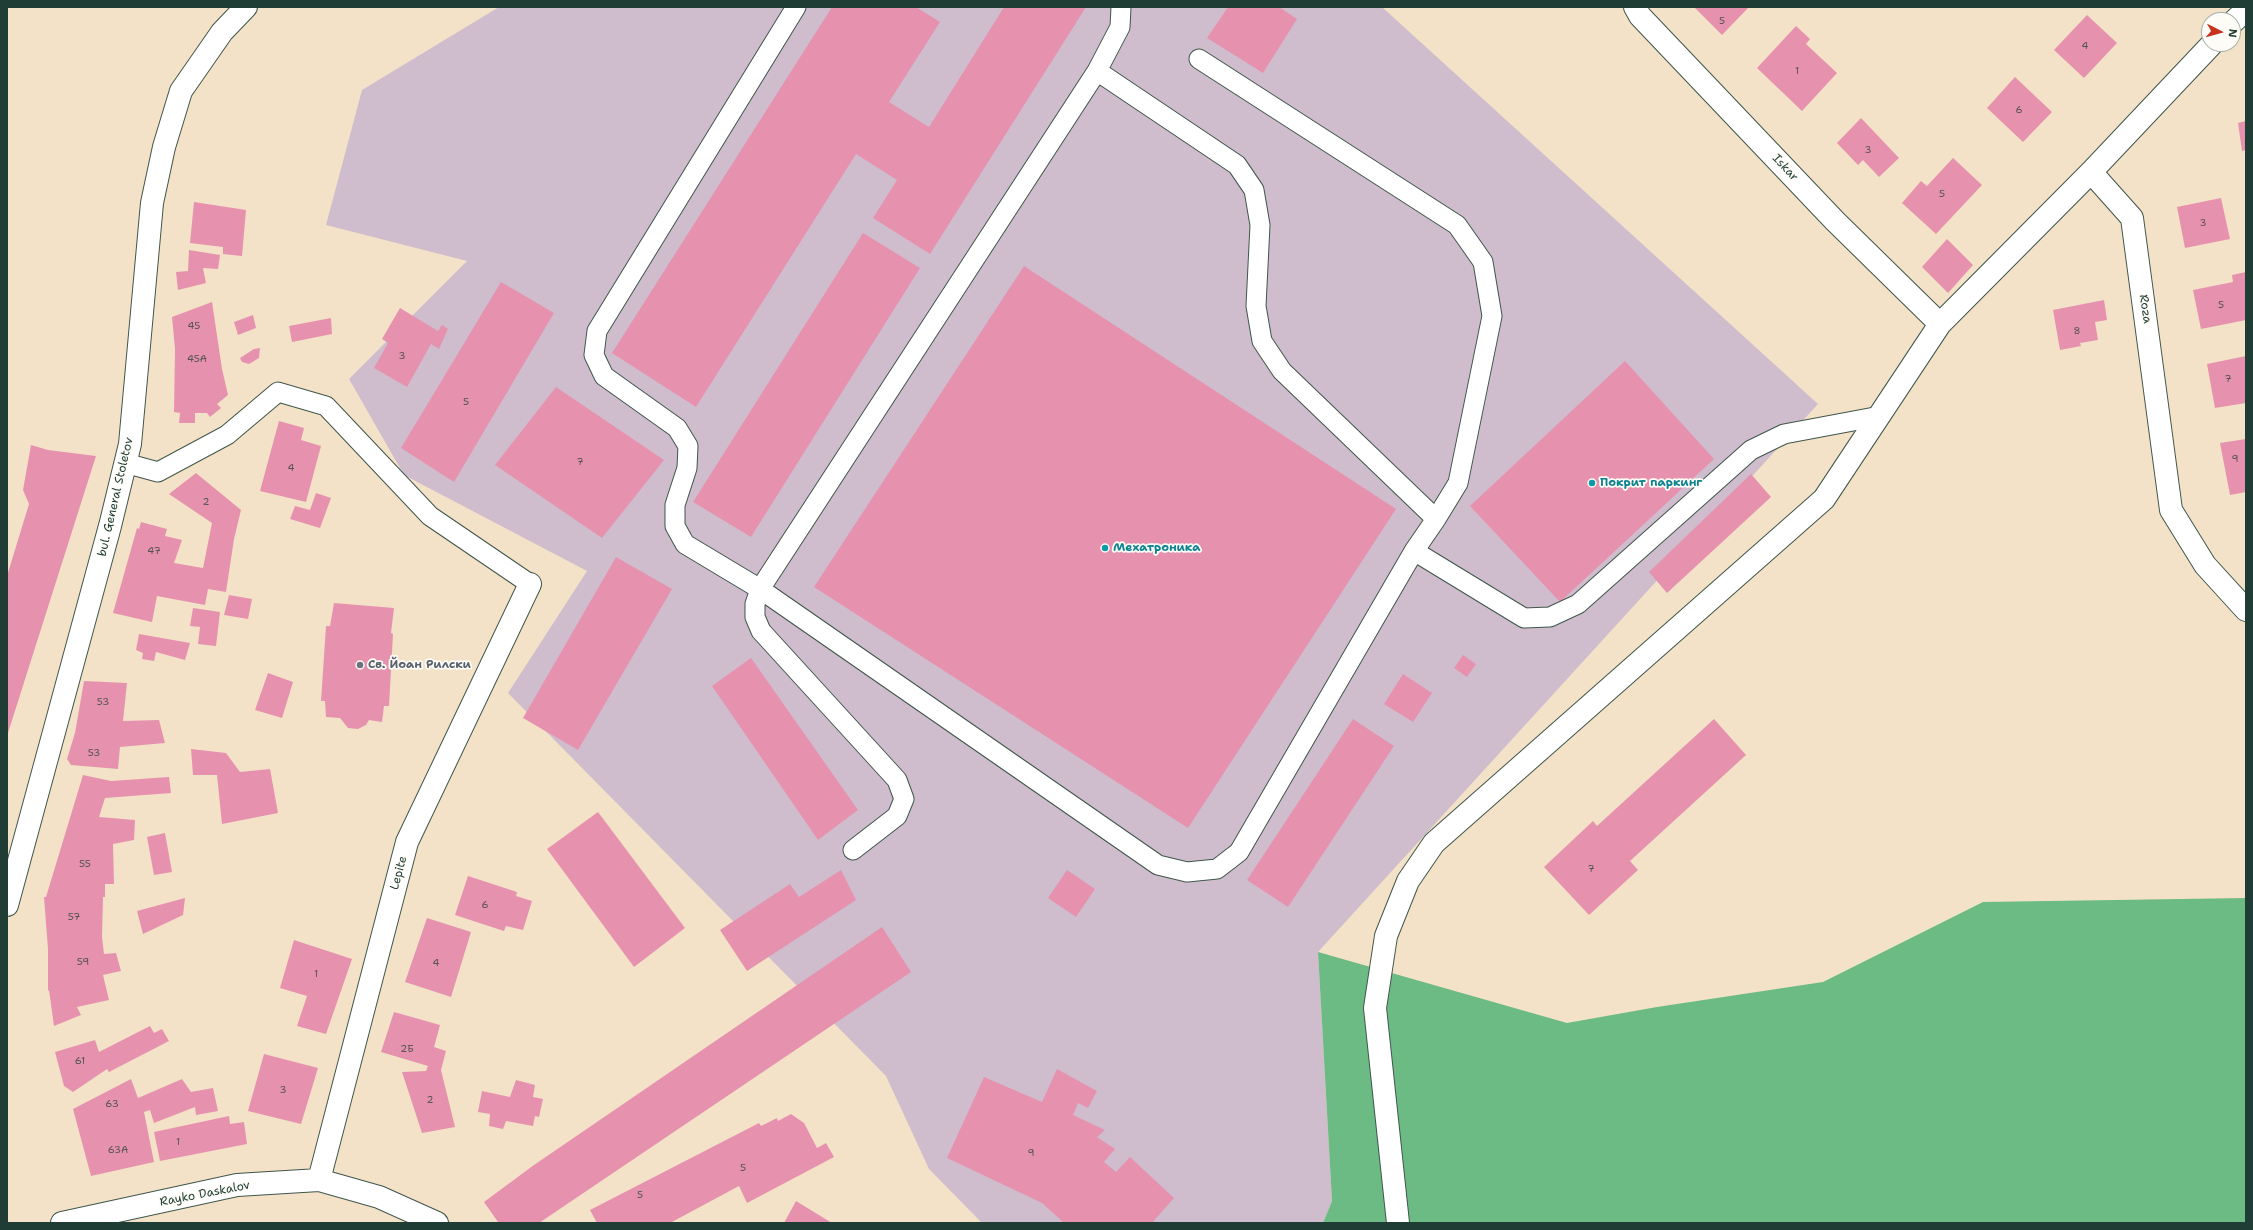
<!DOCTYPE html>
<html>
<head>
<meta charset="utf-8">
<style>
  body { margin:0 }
  #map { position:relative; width:2253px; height:1230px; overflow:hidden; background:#f3e2c7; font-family:"Shantell Sans",sans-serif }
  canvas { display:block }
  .frame { position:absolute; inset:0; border:8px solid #1f3d34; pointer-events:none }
  .north { position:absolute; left:2201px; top:12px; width:40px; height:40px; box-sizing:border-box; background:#fdfcf7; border:1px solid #a4b0a9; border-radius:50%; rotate:96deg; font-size:11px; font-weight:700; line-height:16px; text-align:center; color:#1f3d34 }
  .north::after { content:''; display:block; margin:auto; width:14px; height:18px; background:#c8321e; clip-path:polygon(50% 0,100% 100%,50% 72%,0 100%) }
</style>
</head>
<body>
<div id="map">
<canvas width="2253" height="1230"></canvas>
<div class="frame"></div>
<div class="north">N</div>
</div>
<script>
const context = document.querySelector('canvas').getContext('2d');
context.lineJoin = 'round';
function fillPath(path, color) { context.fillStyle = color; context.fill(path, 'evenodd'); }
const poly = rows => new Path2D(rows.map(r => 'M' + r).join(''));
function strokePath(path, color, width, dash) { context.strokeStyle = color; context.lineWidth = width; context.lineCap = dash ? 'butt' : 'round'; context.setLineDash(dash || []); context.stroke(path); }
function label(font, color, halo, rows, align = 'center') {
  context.font = font + ' "Shantell Sans",sans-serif'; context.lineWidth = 3.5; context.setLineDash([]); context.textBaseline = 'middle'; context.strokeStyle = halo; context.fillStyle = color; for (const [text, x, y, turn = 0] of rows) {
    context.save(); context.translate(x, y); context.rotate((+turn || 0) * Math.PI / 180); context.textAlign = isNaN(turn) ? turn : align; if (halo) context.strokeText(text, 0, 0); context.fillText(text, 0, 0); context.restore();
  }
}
fillPath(poly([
  [499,7,1382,7,1818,404,1318,952,1332,1201,1323,1223,982,1223,929,1169,886,1076,508,693,587,571,404,475,349,379,467,261,326,225,362,90]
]), '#cfbdce');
fillPath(poly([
  [2246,898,2246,1223,1323,1223,1332,1201,1318,952,1567,1023,1657,1007,1823,982,1983,902]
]), '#6cba84');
fillPath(poly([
  [832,7,916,7,940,22,889,102,929,127,1004,7,1086,7,930,254,873,218,897,180,856,154,696,407,612,353],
  [1228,7,1279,7,1297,19,1263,73,1207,38],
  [1694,7,1749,7,1722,35],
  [2087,15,2117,43,2084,78,2054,50],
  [1796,26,1810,39,1806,44,1837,73,1802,111,1757,68],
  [2015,77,2052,112,2023,142,1987,108],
  [1861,118,1899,158,1879,177,1863,160,1858,165,1837,143],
  [2246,121,2246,150,2242,151,2238,123],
  [1953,158,1982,185,1936,234,1902,203,1921,181,1927,186],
  [2221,198,2230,239,2185,248,2177,207],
  [194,202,246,210,242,256,223,254,223,247,190,243],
  [863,233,920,268,751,537,693,502],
  [1947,239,1973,265,1948,293,1922,267],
  [189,250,220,255,218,269,203,268,206,283,178,290,176,272,188,271],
  [1024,266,1396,509,1188,828,814,587],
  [2246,272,2246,320,2201,329,2193,290,2233,282,2232,275],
  [501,282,554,313,454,482,401,448],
  [2104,300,2107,320,2095,322,2098,340,2080,343,2081,346,2060,350,2053,310],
  [212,302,222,369,228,395,217,404,221,408,210,417,207,413,195,413,195,423,179,423,180,413,174,412,175,349,172,317],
  [400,308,438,331,442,325,448,329,439,349,431,344,407,387,374,368,388,343,382,339],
  [253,315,256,328,238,335,234,322],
  [331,318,332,334,292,342,289,326],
  [260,348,259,358,249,364,242,362,240,358,254,349],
  [2246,356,2246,403,2215,408,2207,364],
  [1625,361,1714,459,1560,602,1470,506],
  [556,387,664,460,602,538,495,465],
  [279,421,304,428,301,440,321,446,306,502,260,491],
  [2246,439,2246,492,2230,495,2220,443],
  [31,445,48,450,96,456,7,736,7,576,29,504,23,490],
  [196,473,241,510,234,539,226,592,208,589,205,605,157,596,152,622,113,613,137,528,139,529,141,522,167,529,165,536,182,540,174,563,203,568,212,523,169,494],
  [1751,474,1771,497,1667,593,1649,572],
  [316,493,331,498,320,528,290,519,295,506,310,510],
  [616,557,672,589,578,750,523,718],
  [229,595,252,599,248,619,224,615],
  [334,603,394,608,391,633,393,634,389,706,384,706,382,722,369,720,366,725,358,729,348,728,340,718,326,717,325,701,321,701,326,626,330,626],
  [193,608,220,612,216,646,198,644,200,627,190,626],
  [139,634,190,643,185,660,156,652,154,661,142,659,143,653,136,650],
  [1463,655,1476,664,1467,677,1454,668],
  [751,658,858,810,818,840,712,686],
  [268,673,293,682,282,718,255,710],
  [1403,674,1432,693,1413,722,1384,704],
  [84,681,127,683,123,721,159,720,165,743,120,747,118,769,71,765,67,759,75,733],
  [1353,719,1394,746,1288,907,1247,880],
  [1714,719,1746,755,1630,861,1638,870,1589,915,1544,867,1593,821,1597,826],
  [191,749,226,753,240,772,270,769,278,813,222,824,217,775,193,775],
  [83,775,111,781,169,777,171,793,105,798,99,817,135,820,134,840,113,844,114,884,105,884,105,897,103,897,102,937,104,954,116,953,121,971,103,975,109,1000,77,1007,81,1015,54,1026,49,990,48,991,48,949,44,897,46,897],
  [598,812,685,928,634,967,547,849],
  [165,833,172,872,154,875,147,837],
  [841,870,856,900,747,971,720,930,790,884,799,897],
  [1067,870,1095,889,1076,917,1048,898],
  [468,876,517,892,516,896,532,901,523,930,506,926,504,931,455,915],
  [185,898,183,915,143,934,137,911],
  [427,918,471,932,451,997,405,982],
  [882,927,911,972,539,1223,498,1222,484,1202,534,1165],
  [294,940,352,959,326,1034,297,1026,307,996,280,988],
  [394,1012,440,1025,434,1047,446,1051,441,1070,455,1127,422,1133,402,1072,426,1071,428,1066,381,1052],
  [150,1026,154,1033,162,1029,169,1041,109,1072,107,1069,73,1092,64,1086,55,1052,95,1040,99,1052],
  [264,1054,318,1068,301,1124,248,1111],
  [1057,1069,1097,1091,1088,1108,1078,1103,1073,1115,1105,1130,1097,1137,1115,1149,1104,1162,1116,1172,1130,1157,1174,1198,1152,1223,1064,1223,1042,1203,947,1158,984,1077,1042,1102],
  [131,1079,138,1098,182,1079,191,1092,213,1088,218,1111,196,1115,195,1107,154,1123,150,1110,144,1112,154,1162,91,1176,73,1109],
  [516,1080,535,1085,533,1097,543,1099,539,1117,535,1116,533,1126,506,1121,503,1129,489,1126,490,1114,478,1112,482,1091,510,1097],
  [791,1114,804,1123,817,1148,826,1143,834,1157,747,1203,739,1186,670,1223,597,1223,590,1210,759,1123,761,1126,777,1118,778,1121],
  [229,1116,230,1124,244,1122,247,1144,160,1161,154,1132],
  [796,1201,832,1223,784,1223]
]), '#e692af');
const service = poly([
  [796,7,597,331,594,355,604,376,677,428,688,446,687,468,675,505,675,526,685,544,760,589,1158,865,1187,872,1217,869,1239,852,1414,551,1436,519,1282,371,1262,341,1256,306,1260,225,1254,190,1237,165,1097,71],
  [1199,59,1457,225,1483,262,1492,316,1458,483,1436,519],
  [125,463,158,472,227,435,278,392,326,406,430,516,530,584],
  [1414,551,1524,618,1550,617,1578,604,1751,450,1784,434,1880,416],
  [853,850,897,816,904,799,897,780,761,631,755,617,755,604,760,589,1097,71,1120,27,1121,7]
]);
const minor = poly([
  [1635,7,1640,16,1835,221,1940,324],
  [2233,22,2246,10],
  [2212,44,2091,172,2132,218,2171,510,2205,565,2246,610],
  [319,1180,407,842,530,584],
  [62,1223,237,1185,319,1180,379,1197,437,1223],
  [1398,1223,1375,1008,1386,936,1408,881,1434,843,1824,499,1940,324,2091,172]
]);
const tertiary = poly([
  [7,905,110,526,130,444,152,203,164,147,181,91,222,32,246,7]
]);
strokePath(service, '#3f564a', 21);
strokePath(minor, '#3f564a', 24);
strokePath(tertiary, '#3f564a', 24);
strokePath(service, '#fff', 19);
strokePath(minor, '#fff', 22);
strokePath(tertiary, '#fff', 22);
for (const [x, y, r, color] of [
  [1592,483,4,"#0f9aa8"],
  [1105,548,4,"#0f9aa8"],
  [360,665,4,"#6b7280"]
]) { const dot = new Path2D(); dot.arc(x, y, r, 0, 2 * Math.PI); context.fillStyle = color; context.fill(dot); strokePath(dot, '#fdfcf7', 1.5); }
label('10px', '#515253', null, [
  ["5",1722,21],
  ["4",2085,46],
  ["1",1797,71],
  ["6",2019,110],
  ["3",1868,150],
  ["5",1942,194],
  ["3",2203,223],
  ["5",2221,305],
  ["45",194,326],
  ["8",2077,331],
  ["3",402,356],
  ["45А",197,359],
  ["7",2228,379],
  ["5",466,402],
  ["9",2235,459],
  ["7",580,462],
  ["4",291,468],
  ["2",206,502],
  ["47",154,551],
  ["53",103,702],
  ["53",94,753],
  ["55",85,864],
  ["7",1591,869],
  ["6",485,905],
  ["57",74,917],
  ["59",83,962],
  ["4",436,963],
  ["1",316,974],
  ["2Б",407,1049],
  ["61",80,1061],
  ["3",283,1090],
  ["2",430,1100],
  ["63",112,1104],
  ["1",178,1142],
  ["63А",118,1150],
  ["9",1031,1153],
  ["5",743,1168],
  ["5",640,1195]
]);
label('12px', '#1f3d34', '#fdfcf7', [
  ["Iskar",1785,168,47],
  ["Roza",2145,309,82],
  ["bul. General Stoletov",116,497,-77],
  ["Lepite",399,873,-75],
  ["Rayko Daskalov",205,1194,-11]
]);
label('bold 12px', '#0d838f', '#fdfcf7', [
  ["Покрит паркинг",1600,483],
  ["Мехатроника",1113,548]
], 'left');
label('bold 12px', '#5b616d', '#fdfcf7', [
  ["Св. Йоан Рилски",368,665]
], 'left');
</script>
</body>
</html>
